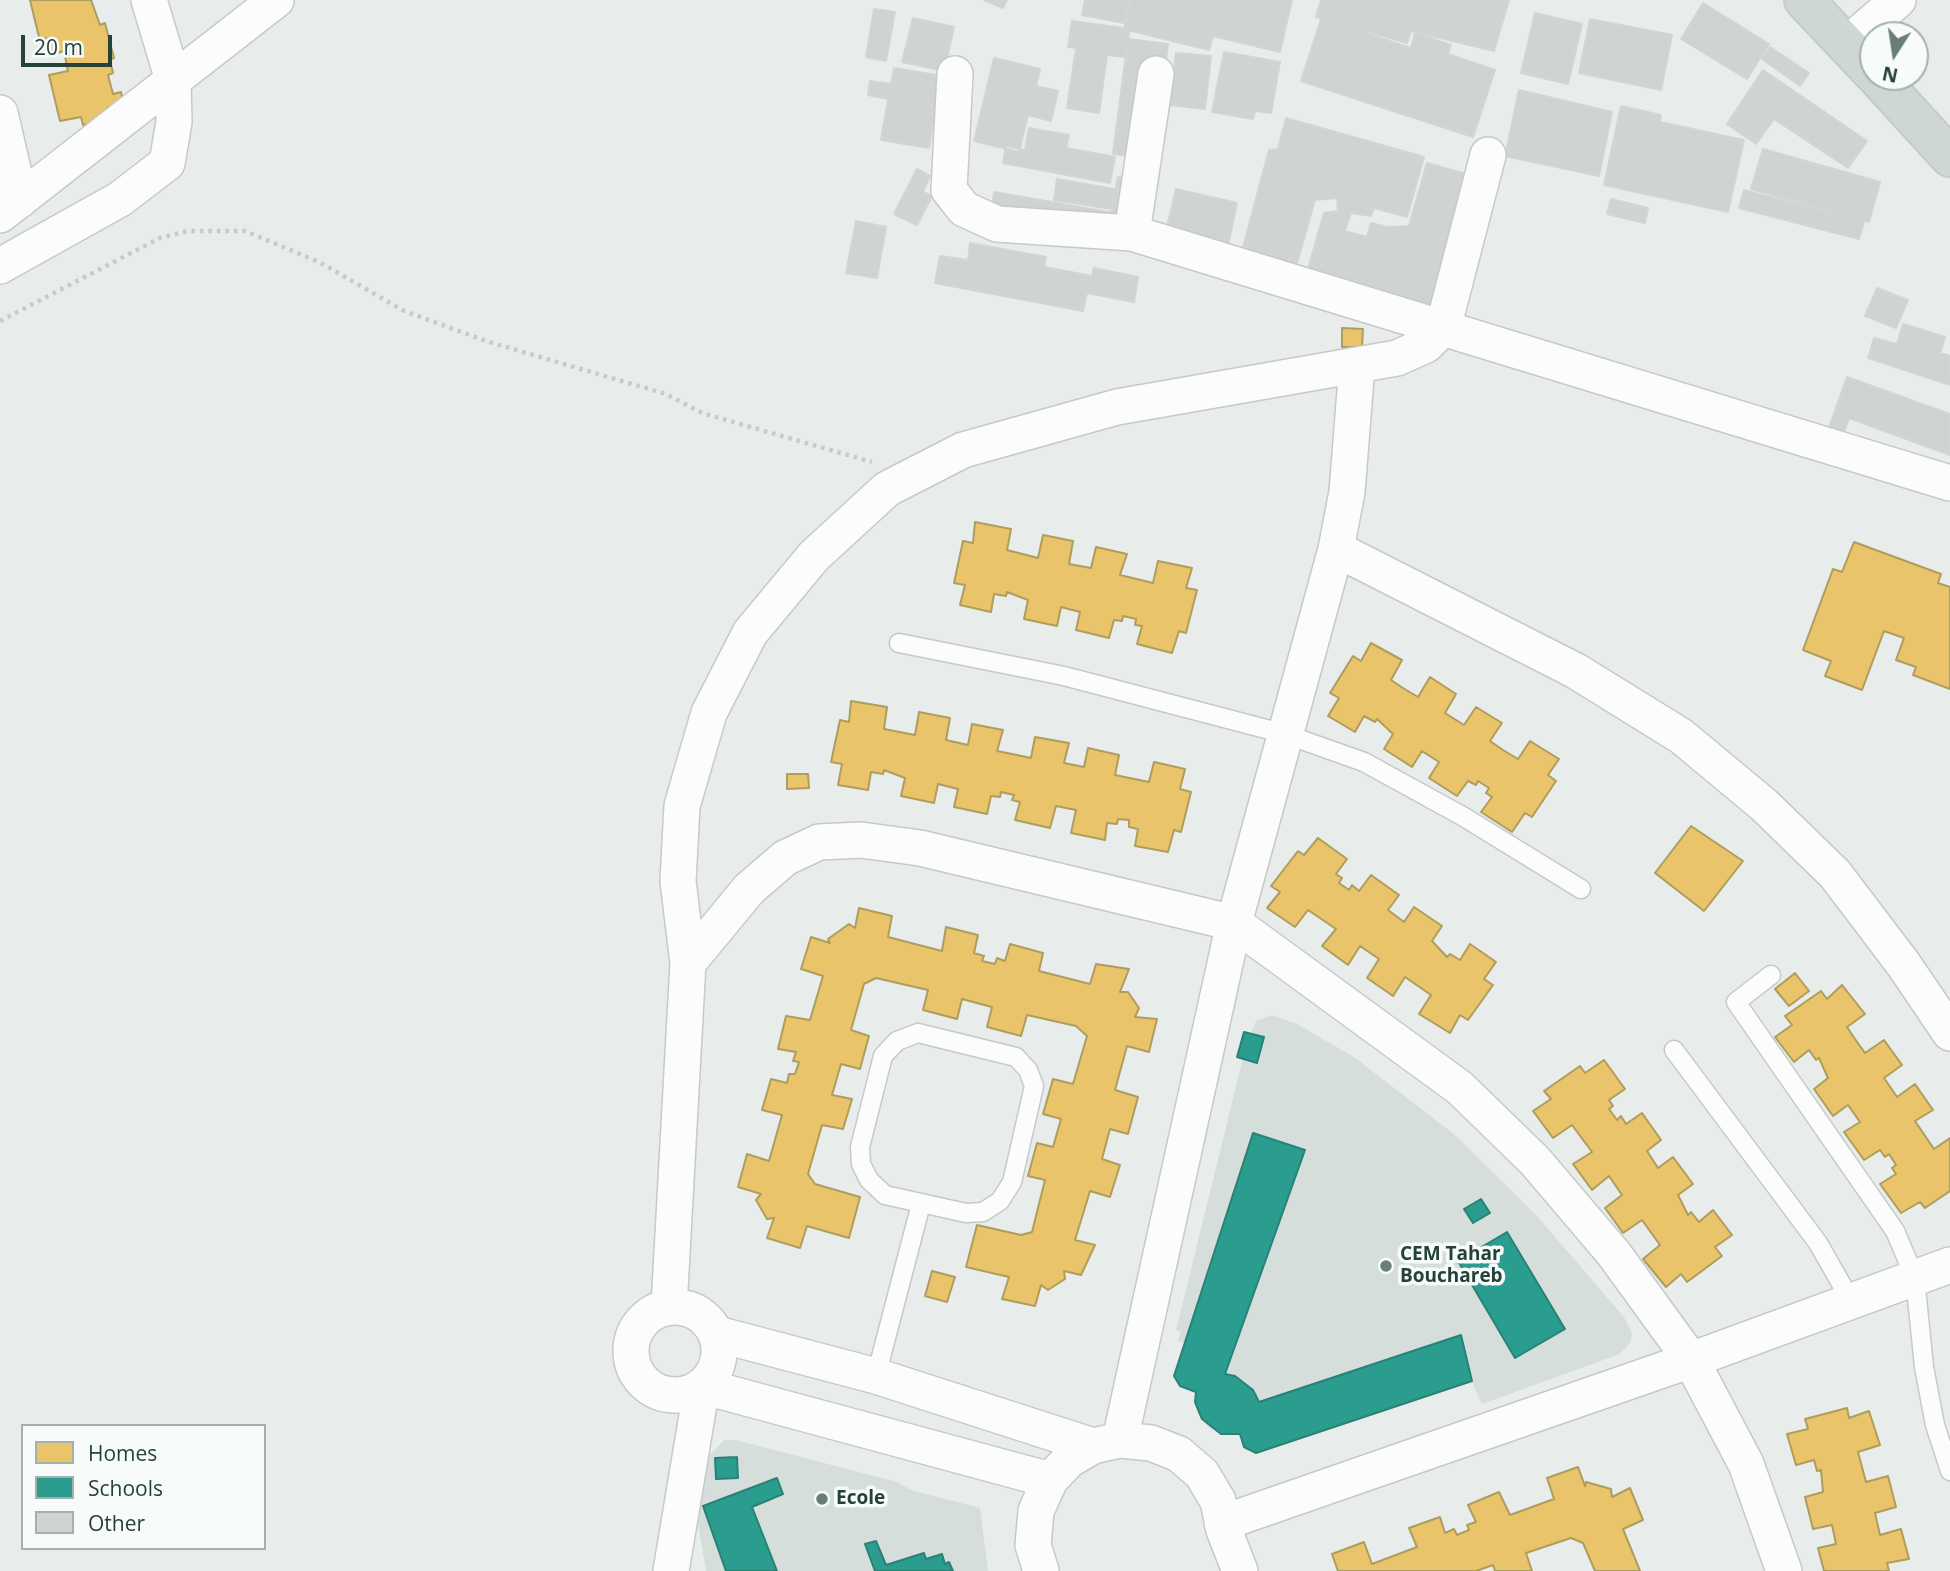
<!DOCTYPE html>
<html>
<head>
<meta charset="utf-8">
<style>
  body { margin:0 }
  #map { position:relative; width:1950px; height:1571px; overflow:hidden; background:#e8edeb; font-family:"Open Sans",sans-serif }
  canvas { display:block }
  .legend { position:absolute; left:21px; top:1424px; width:245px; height:126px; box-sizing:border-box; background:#f7fbf9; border:2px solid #a3b1ad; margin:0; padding:9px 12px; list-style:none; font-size:21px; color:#24423a }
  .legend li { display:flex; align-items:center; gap:14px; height:35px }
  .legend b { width:35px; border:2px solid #a3b1ad }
  .north { position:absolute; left:1859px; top:21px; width:70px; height:70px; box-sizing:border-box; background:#f7fbf9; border:2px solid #a3b1ad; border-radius:50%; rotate:192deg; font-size:19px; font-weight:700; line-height:28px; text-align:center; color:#24423a }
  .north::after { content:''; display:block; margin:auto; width:24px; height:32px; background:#697e78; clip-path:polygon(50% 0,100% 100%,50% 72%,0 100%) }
  .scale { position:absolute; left:21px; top:35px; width:91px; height:32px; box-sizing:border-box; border:4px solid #24423a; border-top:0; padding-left:9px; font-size:21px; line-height:24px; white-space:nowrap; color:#24423a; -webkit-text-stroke:5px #f7fbf9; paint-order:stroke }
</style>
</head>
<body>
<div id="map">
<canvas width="1950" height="1571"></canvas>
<ul class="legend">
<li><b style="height:19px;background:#e9c46a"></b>Homes</li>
<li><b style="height:19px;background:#2a9d8f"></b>Schools</li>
<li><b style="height:19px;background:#cfd4d2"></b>Other</li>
</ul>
<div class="north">N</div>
<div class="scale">20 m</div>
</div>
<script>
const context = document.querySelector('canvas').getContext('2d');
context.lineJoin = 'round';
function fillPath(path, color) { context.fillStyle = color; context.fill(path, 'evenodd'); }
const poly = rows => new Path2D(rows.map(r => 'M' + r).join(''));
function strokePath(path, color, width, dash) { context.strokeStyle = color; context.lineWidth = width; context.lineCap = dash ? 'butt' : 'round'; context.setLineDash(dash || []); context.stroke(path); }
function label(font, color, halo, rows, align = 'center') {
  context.font = font + ' "Open Sans",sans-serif'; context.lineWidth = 7; context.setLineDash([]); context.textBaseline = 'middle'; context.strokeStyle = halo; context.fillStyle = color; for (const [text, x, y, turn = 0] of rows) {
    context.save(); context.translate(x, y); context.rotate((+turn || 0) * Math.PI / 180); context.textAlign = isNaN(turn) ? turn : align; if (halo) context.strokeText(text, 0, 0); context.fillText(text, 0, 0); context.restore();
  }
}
fillPath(poly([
  [1272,1015,1297,1024,1354,1057,1455,1135,1537,1216,1624,1317,1632,1333,1631,1342,1620,1354,1482,1404,1472,1382,1256,1453,1244,1447,1239,1434,1221,1434,1209,1428,1197,1412,1196,1392,1176,1382,1174,1376,1185,1343,1178,1341,1181,1332,1176,1330,1247,1042,1256,1021],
  [724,1440,736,1440,897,1482,911,1490,980,1508,988,1571,706,1571,697,1518,707,1458]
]), '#d6dedb');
const homes = poly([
  [30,0,91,0,100,25,105,23,114,58,110,60,113,73,108,75,113,94,121,92,124,105,107,108,110,119,83,125,81,117,60,121,49,75,68,71,64,51,50,55,46,38,40,41,30,0],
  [1342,328,1363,329,1362,347,1342,347,1342,328],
  [975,522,1011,529,1007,550,1038,558,1043,535,1073,541,1069,564,1091,568,1096,547,1127,554,1120,575,1153,583,1158,561,1192,568,1186,588,1197,590,1186,633,1179,631,1172,653,1137,644,1142,626,1135,625,1136,619,1123,616,1122,621,1114,620,1109,638,1076,630,1080,612,1061,607,1057,626,1024,619,1028,600,1007,592,1006,596,994,594,991,612,960,605,965,585,954,583,963,541,973,543,975,522],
  [1854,542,1941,574,1938,583,1950,587,1950,689,1913,675,1916,667,1896,660,1904,638,1884,631,1862,690,1825,676,1831,661,1803,650,1833,569,1842,572,1854,542],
  [1371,643,1402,660,1391,680,1403,688,1418,697,1430,677,1456,694,1445,713,1464,725,1476,707,1502,723,1490,741,1503,750,1518,759,1530,741,1559,759,1548,775,1556,781,1532,817,1525,813,1512,832,1481,812,1492,797,1486,793,1489,788,1478,781,1476,785,1468,781,1457,796,1429,778,1439,762,1422,751,1412,767,1384,749,1393,734,1377,719,1375,722,1364,716,1355,732,1328,716,1339,698,1330,693,1353,656,1361,661,1371,643],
  [851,701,887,707,884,729,915,735,919,712,950,718,946,740,968,745,972,724,1003,730,997,751,1012,754,1031,758,1035,737,1069,743,1064,763,1084,767,1088,748,1119,755,1115,775,1149,782,1154,762,1185,769,1180,789,1191,792,1181,832,1174,830,1168,852,1135,846,1138,829,1129,827,1129,820,1118,819,1117,824,1107,823,1105,840,1071,833,1076,810,1056,806,1050,828,1015,820,1020,802,1012,800,1014,795,1001,792,1000,797,991,796,987,814,954,807,958,789,938,784,934,803,901,796,905,778,884,770,883,774,871,772,868,790,838,785,842,764,831,762,840,720,849,722,851,701],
  [787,774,808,774,809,788,787,789,787,774],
  [1691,826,1743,861,1704,911,1655,873,1691,826],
  [1318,838,1347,859,1336,874,1342,878,1339,883,1349,890,1352,885,1359,891,1371,875,1399,895,1388,910,1404,922,1414,907,1442,926,1432,941,1447,957,1450,954,1460,960,1470,944,1496,962,1484,979,1493,985,1468,1020,1460,1015,1450,1033,1419,1014,1431,995,1405,977,1393,996,1367,978,1379,959,1360,946,1348,965,1322,946,1336,929,1308,910,1295,927,1267,908,1280,892,1271,886,1298,851,1304,855,1318,838],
  [859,908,892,916,888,937,942,951,946,927,978,935,974,953,984,956,982,961,995,964,997,958,1005,961,1010,944,1043,953,1039,971,1090,984,1096,964,1129,969,1120,992,1128,992,1139,1008,1135,1017,1157,1019,1149,1052,1127,1046,1115,1090,1138,1097,1128,1134,1110,1129,1102,1159,1120,1165,1110,1197,1090,1191,1075,1240,1095,1245,1081,1275,1064,1271,1065,1279,1048,1290,1041,1285,1035,1306,1002,1299,1009,1277,966,1267,977,1225,1021,1235,1032,1232,1045,1180,1028,1176,1037,1143,1053,1147,1061,1119,1043,1114,1053,1079,1073,1084,1087,1036,1076,1026,1027,1015,1021,1036,987,1027,992,1007,962,999,957,1019,923,1010,928,990,876,978,864,984,851,1030,869,1036,860,1069,841,1064,832,1095,852,1099,843,1129,822,1125,808,1174,815,1184,860,1197,849,1238,807,1226,800,1248,767,1238,774,1218,767,1219,756,1200,761,1194,738,1187,747,1154,769,1161,782,1115,762,1110,771,1079,787,1083,789,1074,795,1074,799,1062,793,1061,796,1052,778,1049,786,1016,810,1020,823,976,801,969,811,937,830,943,828,939,849,924,855,928,859,908],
  [1795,973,1809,991,1789,1006,1775,989,1795,973],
  [1842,985,1865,1014,1847,1027,1855,1039,1865,1053,1884,1040,1902,1065,1884,1078,1897,1097,1915,1084,1933,1110,1915,1121,1934,1149,1950,1138,1950,1191,1925,1208,1920,1202,1901,1213,1880,1184,1896,1174,1892,1168,1896,1165,1889,1154,1885,1157,1880,1150,1864,1160,1844,1132,1860,1122,1848,1105,1833,1116,1814,1089,1828,1078,1819,1058,1816,1060,1809,1050,1794,1062,1775,1037,1792,1025,1785,1016,1821,991,1827,999,1842,985],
  [1604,1060,1625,1089,1609,1100,1613,1106,1609,1109,1617,1120,1621,1116,1626,1124,1642,1113,1661,1140,1647,1151,1658,1168,1673,1157,1693,1184,1678,1195,1688,1215,1691,1212,1699,1222,1713,1210,1732,1235,1715,1247,1722,1256,1687,1282,1681,1274,1666,1287,1643,1259,1660,1245,1642,1220,1623,1233,1605,1208,1622,1195,1609,1176,1592,1190,1573,1164,1592,1152,1572,1125,1553,1138,1533,1111,1551,1099,1544,1091,1580,1066,1585,1073,1604,1060],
  [932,1271,955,1277,947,1302,925,1296,932,1271],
  [1847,1408,1849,1418,1869,1411,1880,1445,1858,1452,1866,1482,1888,1476,1896,1507,1875,1513,1880,1535,1901,1529,1909,1559,1887,1563,1889,1571,1824,1571,1818,1548,1836,1544,1832,1525,1813,1529,1805,1497,1823,1492,1821,1470,1817,1471,1814,1460,1796,1465,1787,1434,1808,1429,1805,1419,1847,1408],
  [1578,1467,1585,1486,1586,1482,1611,1489,1612,1497,1630,1488,1643,1520,1623,1529,1640,1571,1595,1571,1583,1543,1571,1538,1526,1553,1532,1571,1495,1571,1493,1565,1476,1571,1338,1571,1332,1554,1364,1542,1372,1564,1417,1547,1409,1528,1440,1517,1445,1533,1454,1529,1457,1535,1469,1530,1467,1525,1476,1522,1468,1505,1499,1492,1510,1515,1554,1499,1547,1478,1578,1467]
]);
fillPath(homes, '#e9c46a');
strokePath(homes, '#ae9d5c', 2);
const schools = poly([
  [1244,1032,1264,1037,1257,1063,1237,1057,1244,1032],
  [1253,1133,1305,1150,1225,1374,1235,1376,1253,1390,1259,1402,1461,1335,1472,1381,1256,1453,1244,1447,1240,1434,1221,1434,1202,1419,1195,1402,1196,1392,1180,1386,1174,1376,1253,1133],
  [1481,1199,1490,1213,1473,1223,1464,1209,1481,1199],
  [1507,1232,1565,1329,1515,1358,1458,1261,1507,1232],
  [737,1457,738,1478,716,1479,715,1458,737,1457],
  [777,1478,783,1494,752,1507,777,1571,726,1571,703,1506,777,1478],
  [876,1541,886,1565,924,1553,926,1559,942,1554,945,1564,949,1562,953,1571,875,1571,865,1544,876,1541]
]);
fillPath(schools, '#2a9d8f');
strokePath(schools, '#288276', 2);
const building = poly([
  [984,0,1007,0,1003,8,984,0],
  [1085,0,1129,0,1124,23,1082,15,1085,0],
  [1131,0,1292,0,1280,52,1213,36,1209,50,1124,29,1131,0],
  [1321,0,1509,0,1494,51,1411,31,1407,43,1316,17,1321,0],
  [1703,3,1769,44,1747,79,1681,39,1703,3],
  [874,9,895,12,886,61,866,57,874,9],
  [1535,13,1582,24,1568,84,1521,73,1535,13],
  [913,18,954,27,944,71,902,62,913,18],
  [1321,19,1411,48,1415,33,1451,45,1448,54,1495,70,1473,137,1301,81,1321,19],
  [1590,19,1672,35,1661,90,1579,73,1590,19],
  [1072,21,1130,29,1126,57,1107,55,1099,113,1067,108,1076,48,1068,47,1072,21],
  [1128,39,1168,44,1153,159,1113,154,1128,39],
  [1770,47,1809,73,1800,86,1762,59,1770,47],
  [1224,52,1280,62,1271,113,1255,111,1253,119,1212,112,1224,52],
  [1176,53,1211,56,1205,109,1170,105,1176,53],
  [994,58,1040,69,1036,86,1058,91,1051,121,1028,115,1019,152,974,141,994,58],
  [894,68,942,76,929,148,881,140,888,99,868,95,870,81,891,84,894,68],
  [1763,70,1867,141,1848,168,1774,119,1756,144,1727,124,1763,70],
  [1519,90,1612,112,1599,176,1505,156,1519,90],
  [1621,106,1661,115,1660,122,1744,140,1728,212,1604,185,1621,106],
  [1286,118,1424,157,1407,217,1374,208,1371,216,1351,213,1345,231,1367,237,1371,223,1387,227,1409,226,1427,163,1470,175,1432,311,1306,276,1324,213,1338,211,1337,198,1315,200,1294,274,1242,251,1269,150,1278,149,1286,118],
  [1029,128,1069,135,1066,148,1115,157,1110,183,1003,163,1006,146,1025,150,1029,128],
  [1763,149,1880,182,1869,222,1751,189,1763,149],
  [917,169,930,176,923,192,932,196,917,225,894,214,917,169],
  [1118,177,1150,183,1144,218,1111,212,1118,177],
  [1057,179,1114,189,1111,209,1054,200,1057,179],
  [1176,189,1237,203,1227,250,1165,235,1176,189],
  [1744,190,1864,222,1859,239,1739,208,1744,190],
  [994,192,1114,213,1111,229,992,208,994,192],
  [1611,199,1648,208,1645,223,1607,214,1611,199],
  [856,221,886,227,877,278,846,273,856,221],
  [970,243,1046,257,1044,267,1092,276,1094,268,1138,277,1134,302,1087,293,1083,311,935,283,940,256,968,260,970,243],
  [1877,288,1908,300,1896,328,1865,316,1877,288],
  [1903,324,1945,337,1940,353,1950,356,1950,385,1868,358,1874,338,1897,344,1903,324],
  [1847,377,1950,414,1950,455,1849,418,1841,442,1826,436,1847,377]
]);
fillPath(building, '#cfd4d2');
strokePath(building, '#d1d6d4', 2);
const service = poly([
  [899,643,1064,676,1285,734,1364,762,1464,817,1581,889],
  [1771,975,1736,1002,1895,1231,1915,1278,1924,1367,1935,1425,1950,1471],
  [918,1033,1016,1057,1028,1070,1034,1086,1012,1182,1000,1201,983,1212,966,1213,885,1195,869,1180,861,1164,860,1147,883,1056,897,1041,918,1033],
  [1674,1050,1818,1243,1851,1301],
  [876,1376,921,1204]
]);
const minor = poly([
  [1847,44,1898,0],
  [955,74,949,190,964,209,997,224,1132,233,1950,483],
  [0,113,20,200],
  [0,215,276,0],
  [1132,233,1156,74],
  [0,266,120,199,167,163,174,122,173,80,149,0],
  [1336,549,1576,671,1681,736,1764,805,1835,874,1904,965,1950,1033],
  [688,963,749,889,785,858,819,842,861,840,920,848,1234,923,1460,1088,1535,1161,1614,1254,1691,1360,1746,1464,1784,1571],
  [669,1307,688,963,678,881,682,806,709,713,750,633,814,556,887,489,963,450,1117,407,1397,358,1426,345,1443,328,1488,155],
  '631 1351a44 44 0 1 1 88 0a44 44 0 1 1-88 0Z',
  [717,1334,876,1376,1093,1446],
  [1120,1440,1234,923,1336,549,1347,492,1357,365],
  [1222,1523,1691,1360,1950,1265],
  [671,1571,702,1386,1050,1480],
  [1041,1571,1033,1545,1036,1511,1050,1480,1069,1460,1093,1446,1120,1440,1151,1443,1179,1454,1202,1474,1218,1501,1224,1530,1240,1571]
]);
const primary = poly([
  [1804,0,1873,73],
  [1877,77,1950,157]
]);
strokePath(service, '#c5cac8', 21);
strokePath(minor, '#c5cac8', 38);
strokePath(primary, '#c3ccc9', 42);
strokePath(poly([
  [0,321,160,238,188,231,245,231,319,262,404,311,489,342,666,394,702,413,872,462]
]), '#c3ccca', 4.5, [3.5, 5]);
strokePath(service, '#fcfcfc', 18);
strokePath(minor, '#fcfcfc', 35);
strokePath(primary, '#cfd7d5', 38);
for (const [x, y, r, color] of [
  [1386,1266,7,"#697e78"],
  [822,1499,7,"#697e78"]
]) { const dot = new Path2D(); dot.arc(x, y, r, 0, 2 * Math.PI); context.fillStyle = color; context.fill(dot); strokePath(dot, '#f7fbf9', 2.5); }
label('bold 19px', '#24423a', '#f7fbf9', [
  ["CEM Tahar",1400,1255],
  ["Bouchareb",1400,1277],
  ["Ecole",836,1499]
], 'left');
</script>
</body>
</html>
